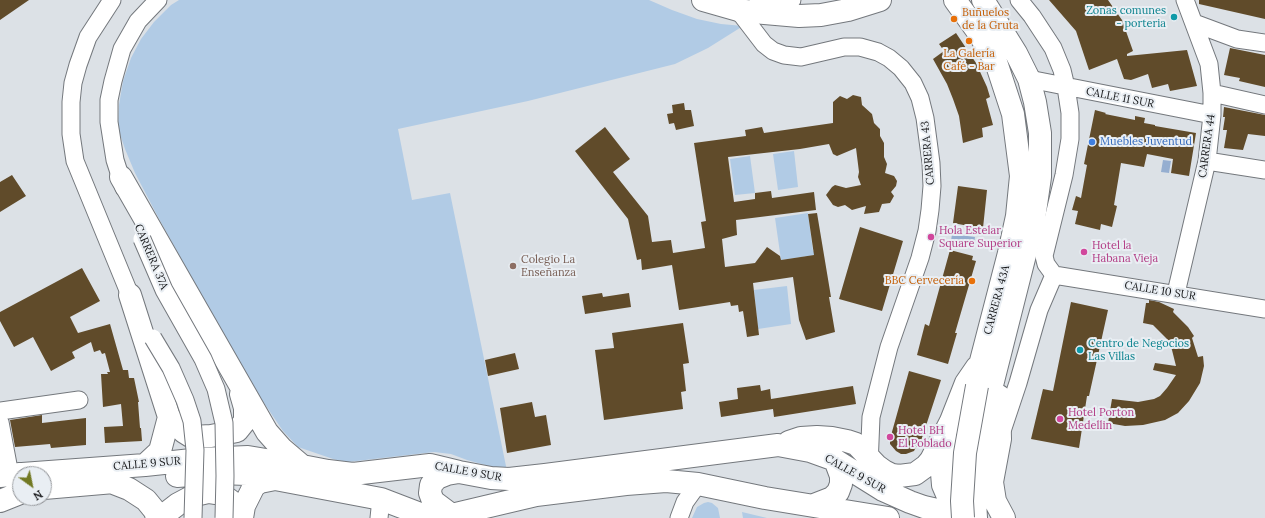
<!DOCTYPE html>
<html>
<head>
<meta charset="utf-8">
<style>
  body { margin:0 }
  #map { position:relative; width:1265px; height:518px; overflow:hidden; background:#dce1e6; font-family:Lora,serif }
  canvas { display:block }
  .north { position:absolute; left:12px; top:466px; width:40px; height:40px; box-sizing:border-box; background:#e9eef3; border:1px solid #95989c; border-radius:50%; rotate:147deg; font-size:11px; font-weight:700; line-height:16px; text-align:center; color:#17181a }
  .north::after { content:''; display:block; margin:auto; width:14px; height:18px; background:#727923; clip-path:polygon(50% 0,100% 100%,50% 72%,0 100%) }
</style>
</head>
<body>
<div id="map">
<canvas width="1265" height="518"></canvas>
<div class="north">N</div>
</div>
<script>
const context = document.querySelector('canvas').getContext('2d');
context.lineJoin = 'round';
function fillPath(path, color) { context.fillStyle = color; context.fill(path, 'evenodd'); }
const poly = rows => new Path2D(rows.map(r => 'M' + r).join(''));
function strokePath(path, color, width, dash) { context.strokeStyle = color; context.lineWidth = width; context.lineCap = dash ? 'butt' : 'round'; context.setLineDash(dash || []); context.stroke(path); }
function label(font, color, halo, rows, align = 'center') {
  context.font = font + ' Lora,serif'; context.lineWidth = 4; context.setLineDash([]); context.textBaseline = 'middle'; context.strokeStyle = halo; context.fillStyle = color; for (const [text, x, y, turn = 0] of rows) {
    context.save(); context.translate(x, y); context.rotate((+turn || 0) * Math.PI / 180); context.textAlign = isNaN(turn) ? turn : align; if (halo) context.strokeText(text, 0, 0); context.fillText(text, 0, 0); context.restore();
  }
}
fillPath(poly([
  [179,0,649,0,672,10,697,19,721,24,743,26,708,48,675,64,528,101,398,129,412,200,450,193,507,471,467,460,451,454,434,452,348,462,336,460,298,447,283,431,247,378,158,217,135,173,125,149,118,128,119,105,123,81,131,58,141,39,154,22,171,5],
  [794,151,798,187,778,190,773,154],
  [750,156,755,193,735,195,730,159],
  [808,213,813,251,814,251,815,255,781,260,775,218],
  [787,286,791,324,758,329,754,290],
  [708,502,712,503,718,508,720,518,692,518,697,507,704,503],
  [742,512,767,518,743,518]
]), '#b1cbe5');
fillPath(poly([
  [1163,160,1171,161,1169,173,1161,172],
  [952,234,975,237,974,244,951,241]
]), '#95aed0');
fillPath(poly([
  [0,0,29,0,0,20],
  [1049,0,1108,0,1122,20,1133,51,1127,54,1127,56,1187,50,1197,86,1170,91,1168,84,1152,88,1148,74,1131,80,1124,79,1117,59,1089,70,1076,31],
  [1199,0,1265,0,1265,19,1199,4],
  [956,33,976,63,987,87,990,97,986,99,993,125,982,128,983,137,963,143,959,116,953,99,947,84,933,59,944,51,939,44],
  [1230,48,1265,55,1265,87,1239,81,1240,78,1224,75],
  [853,95,861,97,862,105,872,114,874,123,880,129,880,136,884,143,884,157,887,164,885,173,894,176,897,181,896,186,891,192,894,196,890,203,882,204,879,212,864,214,866,206,852,210,845,205,838,207,833,205,826,195,832,187,835,185,846,188,861,185,858,177,859,172,856,148,837,156,833,154,829,144,800,149,728,157,734,202,755,199,755,193,771,191,772,198,814,192,816,210,736,220,737,235,722,239,725,267,755,263,767,247,780,256,781,260,814,255,808,214,817,213,831,297,829,297,835,332,806,340,799,320,793,277,753,283,759,335,747,337,743,311,739,312,738,305,731,306,730,302,679,310,672,265,642,270,641,259,637,260,628,219,575,151,605,127,630,159,613,172,648,216,652,242,671,240,673,253,705,248,701,222,706,221,694,143,746,136,745,130,762,127,764,133,833,123,833,102,840,96,847,99],
  [684,103,685,110,691,110,694,126,676,130,674,123,669,124,667,114,673,113,672,105],
  [1224,107,1265,115,1265,136,1248,134,1243,150,1224,148,1227,130,1223,130,1225,117,1223,117],
  [1095,110,1106,113,1105,114,1135,120,1135,116,1145,118,1144,123,1155,125,1155,126,1196,133,1189,176,1171,173,1173,159,1147,154,1144,167,1121,163,1114,205,1117,206,1112,227,1101,224,1100,230,1075,224,1078,211,1072,210,1076,196,1081,198,1087,165,1084,164],
  [12,175,26,196,0,212,0,182],
  [958,186,987,190,983,228,981,228,980,235,969,233,969,226,953,223],
  [860,227,903,241,882,311,839,299],
  [950,250,973,256,972,260,976,261,955,333,957,333,948,364,917,355,925,324,929,326],
  [82,268,100,301,70,317,78,333,110,324,123,370,128,370,129,378,134,378,139,402,138,402,140,428,141,428,142,441,105,443,104,427,123,426,121,404,103,407,101,374,108,374,107,372,110,372,105,353,102,354,100,350,94,352,91,342,72,352,75,358,51,371,33,337,14,347,0,321,0,312],
  [602,293,603,297,629,293,631,307,585,314,582,296],
  [1149,300,1159,302,1174,309,1173,312,1188,327,1194,336,1192,338,1198,357,1203,356,1204,366,1200,383,1189,401,1178,413,1165,420,1143,425,1125,426,1108,423,1112,399,1138,402,1154,399,1160,396,1167,388,1176,375,1153,370,1155,363,1176,366,1172,350,1169,341,1153,325,1143,323,1146,303,1149,303],
  [1071,302,1108,310,1089,396,1087,396,1079,448,1031,439,1043,389,1053,391],
  [683,323,689,363,683,364,686,391,681,392,683,409,604,420,595,350,614,348,612,333],
  [515,353,519,369,488,376,485,360],
  [909,371,941,380,919,447,916,447,914,451,906,454,901,454,896,451,890,444,890,439],
  [760,385,761,391,770,389,771,399,853,386,856,404,774,417,773,409,721,417,719,402,738,399,737,388],
  [532,402,535,417,546,415,551,445,507,453,500,408],
  [42,415,42,423,86,418,86,445,51,448,50,444,15,447,10,420]
]), '#604b2a');
const minor = poly([
  [112,0,88,37,78,65,73,83,71,102,71,134,75,161,130,295,135,305],
  [758,0,792,0],
  [1019,0,1032,16,1053,48,1062,70,1066,87,1070,113,1070,139,1064,175,1044,256,1046,264,1054,275],
  [738,10,764,44,773,51,784,55,801,57,844,47,860,47,878,52,889,58,901,68,913,83,920,98,925,118,931,163,932,186,930,210,927,231,920,258,889,347,871,417,869,466],
  [1194,23,1237,39,1265,43],
  [1029,79,1212,115],
  [1212,93,1265,105],
  [1207,161,1265,170],
  [124,188,115,160,109,122,109,100,113,81,122,49,138,21,158,0],
  [1054,275,1265,309],
  [1176,293,1207,161,1212,115,1212,93,1209,64,1185,0],
  [0,411,79,400],
  [0,422,10,475],
  [1003,428,1018,383,1039,310,1054,275],
  [379,518,381,499],
  [679,518,685,502,698,484]
]);
const major = poly([
  [703,0,738,10,753,12,799,16,821,15,848,10,880,0],
  [955,0,978,32,996,62,1013,114,1021,176,1017,216,1009,253,981,361,977,386],
  [121,177,267,432,282,449,302,466],
  [130,295,169,417,160,451,145,465],
  [999,396,1000,439,992,482,995,501,1004,518],
  [169,417,184,432,192,437,211,436,237,431,245,421,245,408,241,394],
  [789,442,801,438,817,437,832,438,847,441,856,444,877,466,884,471,892,475,899,476,915,474,926,466,931,460,951,421,966,383,977,367],
  [947,442,942,473,943,485,949,499,962,518],
  [22,474,145,465,201,459,248,457,302,466,328,471,353,474,430,465,459,472,491,478,509,479,545,475,778,445,810,451,835,460,883,490,910,502,924,507,972,518],
  [0,476,20,474],
  [177,476,219,473,247,474,275,479,381,499,428,517,439,518,536,495,626,484,666,481,698,484,765,498,888,518],
  [111,482,129,489,146,500,155,511,157,518],
  [44,488,114,482],
  [0,501,20,493],
  [814,505,832,498,838,492,841,484,841,476,835,460],
  [453,516,433,501,430,493,431,485,437,478,447,474,459,472],
  [160,518,178,504,195,495,208,492,221,494,232,502,242,516],
  [242,518,244,506,254,486,260,482,275,479],
  [976,518,975,501,978,457,991,389,1034,219,1040,177,1040,133,1035,102,1029,79,1016,53,983,0]
]);
strokePath(minor, '#74787d', 19);
strokePath(major, '#74787d', 24);
strokePath(minor, '#fff', 17);
strokePath(major, '#fff', 22);
const minorBridge = poly([
  [142,239,164,290,203,359,216,389,224,423,225,476,224,518],
  [153,338,171,368,185,400,192,421,195,450,193,518]
]);
const majorBridge = poly([
  [963,518,962,501,965,453,977,386]
]);
strokePath(minorBridge, '#74787d', 19, []);
strokePath(majorBridge, '#74787d', 24, []);
strokePath(minorBridge, '#fff', 17);
strokePath(majorBridge, '#fff', 22);
for (const [x, y, r, color] of [
  [1174,17,4,"#0f9aa8"],
  [954,19,4,"#e8710a"],
  [969,41,4,"#e8710a"],
  [1092,142,4,"#3f7fe0"],
  [931,237,4,"#d1479c"],
  [1084,252,4,"#d1479c"],
  [513,266,4,"#8d6e63"],
  [972,281,4,"#e8710a"],
  [1080,350,4,"#0f9aa8"],
  [1060,419,4,"#d1479c"],
  [890,437,4,"#d1479c"]
]) { const dot = new Path2D(); dot.arc(x, y, r, 0, 2 * Math.PI); context.fillStyle = color; context.fill(dot); strokePath(dot, '#e9eef3', 1.5); }
label('11px', '#0d838f', '#e9eef3', [
  ["Zonas comunes",1166,11],
  ["- porteria",1166,24],
  ["Centro de Negocios",1088,344,"left"],
  ["Las Villas",1088,357,"left"]
], 'right');
label('11px', '#c56008', '#e9eef3', [
  ["Buñuelos",962,13],
  ["de la Gruta",962,26],
  ["La Galería",969,54,"center"],
  ["Café - Bar",969,67,"center"],
  ["BBC Cervecería",964,281,"right"]
], 'left');
label('11px', '#17181a', '#e9eef3', [
  ["CALLE 11 SUR",1120,98,11],
  ["CARRERA 44",1207,146,-82],
  ["CARRERA 43",928,153,-95],
  ["CARRERA 37A",151,257,67],
  ["CALLE 10 SUR",1160,291,9],
  ["CARRERA 43A",997,300,-75],
  ["CALLE 9 SUR",147,464,-5],
  ["CALLE 9 SUR",468,472,10],
  ["CALLE 9 SUR",855,474,29]
]);
label('11px', '#366cbe', '#e9eef3', [
  ["Muebles Juventud",1100,142]
], 'left');
label('11px', '#b23c85', '#e9eef3', [
  ["Hola Estelar",939,231],
  ["Square Superior",939,244],
  ["Hotel la",1092,246],
  ["Habana Vieja",1092,259],
  ["Hotel Porton",1068,413],
  ["Medellin",1068,426],
  ["Hotel BH",898,431],
  ["El Poblado",898,444]
], 'left');
label('11px', '#785e54', '#e9eef3', [
  ["Colegio La",521,260],
  ["Enseñanza",521,273]
], 'left');
</script>
</body>
</html>
